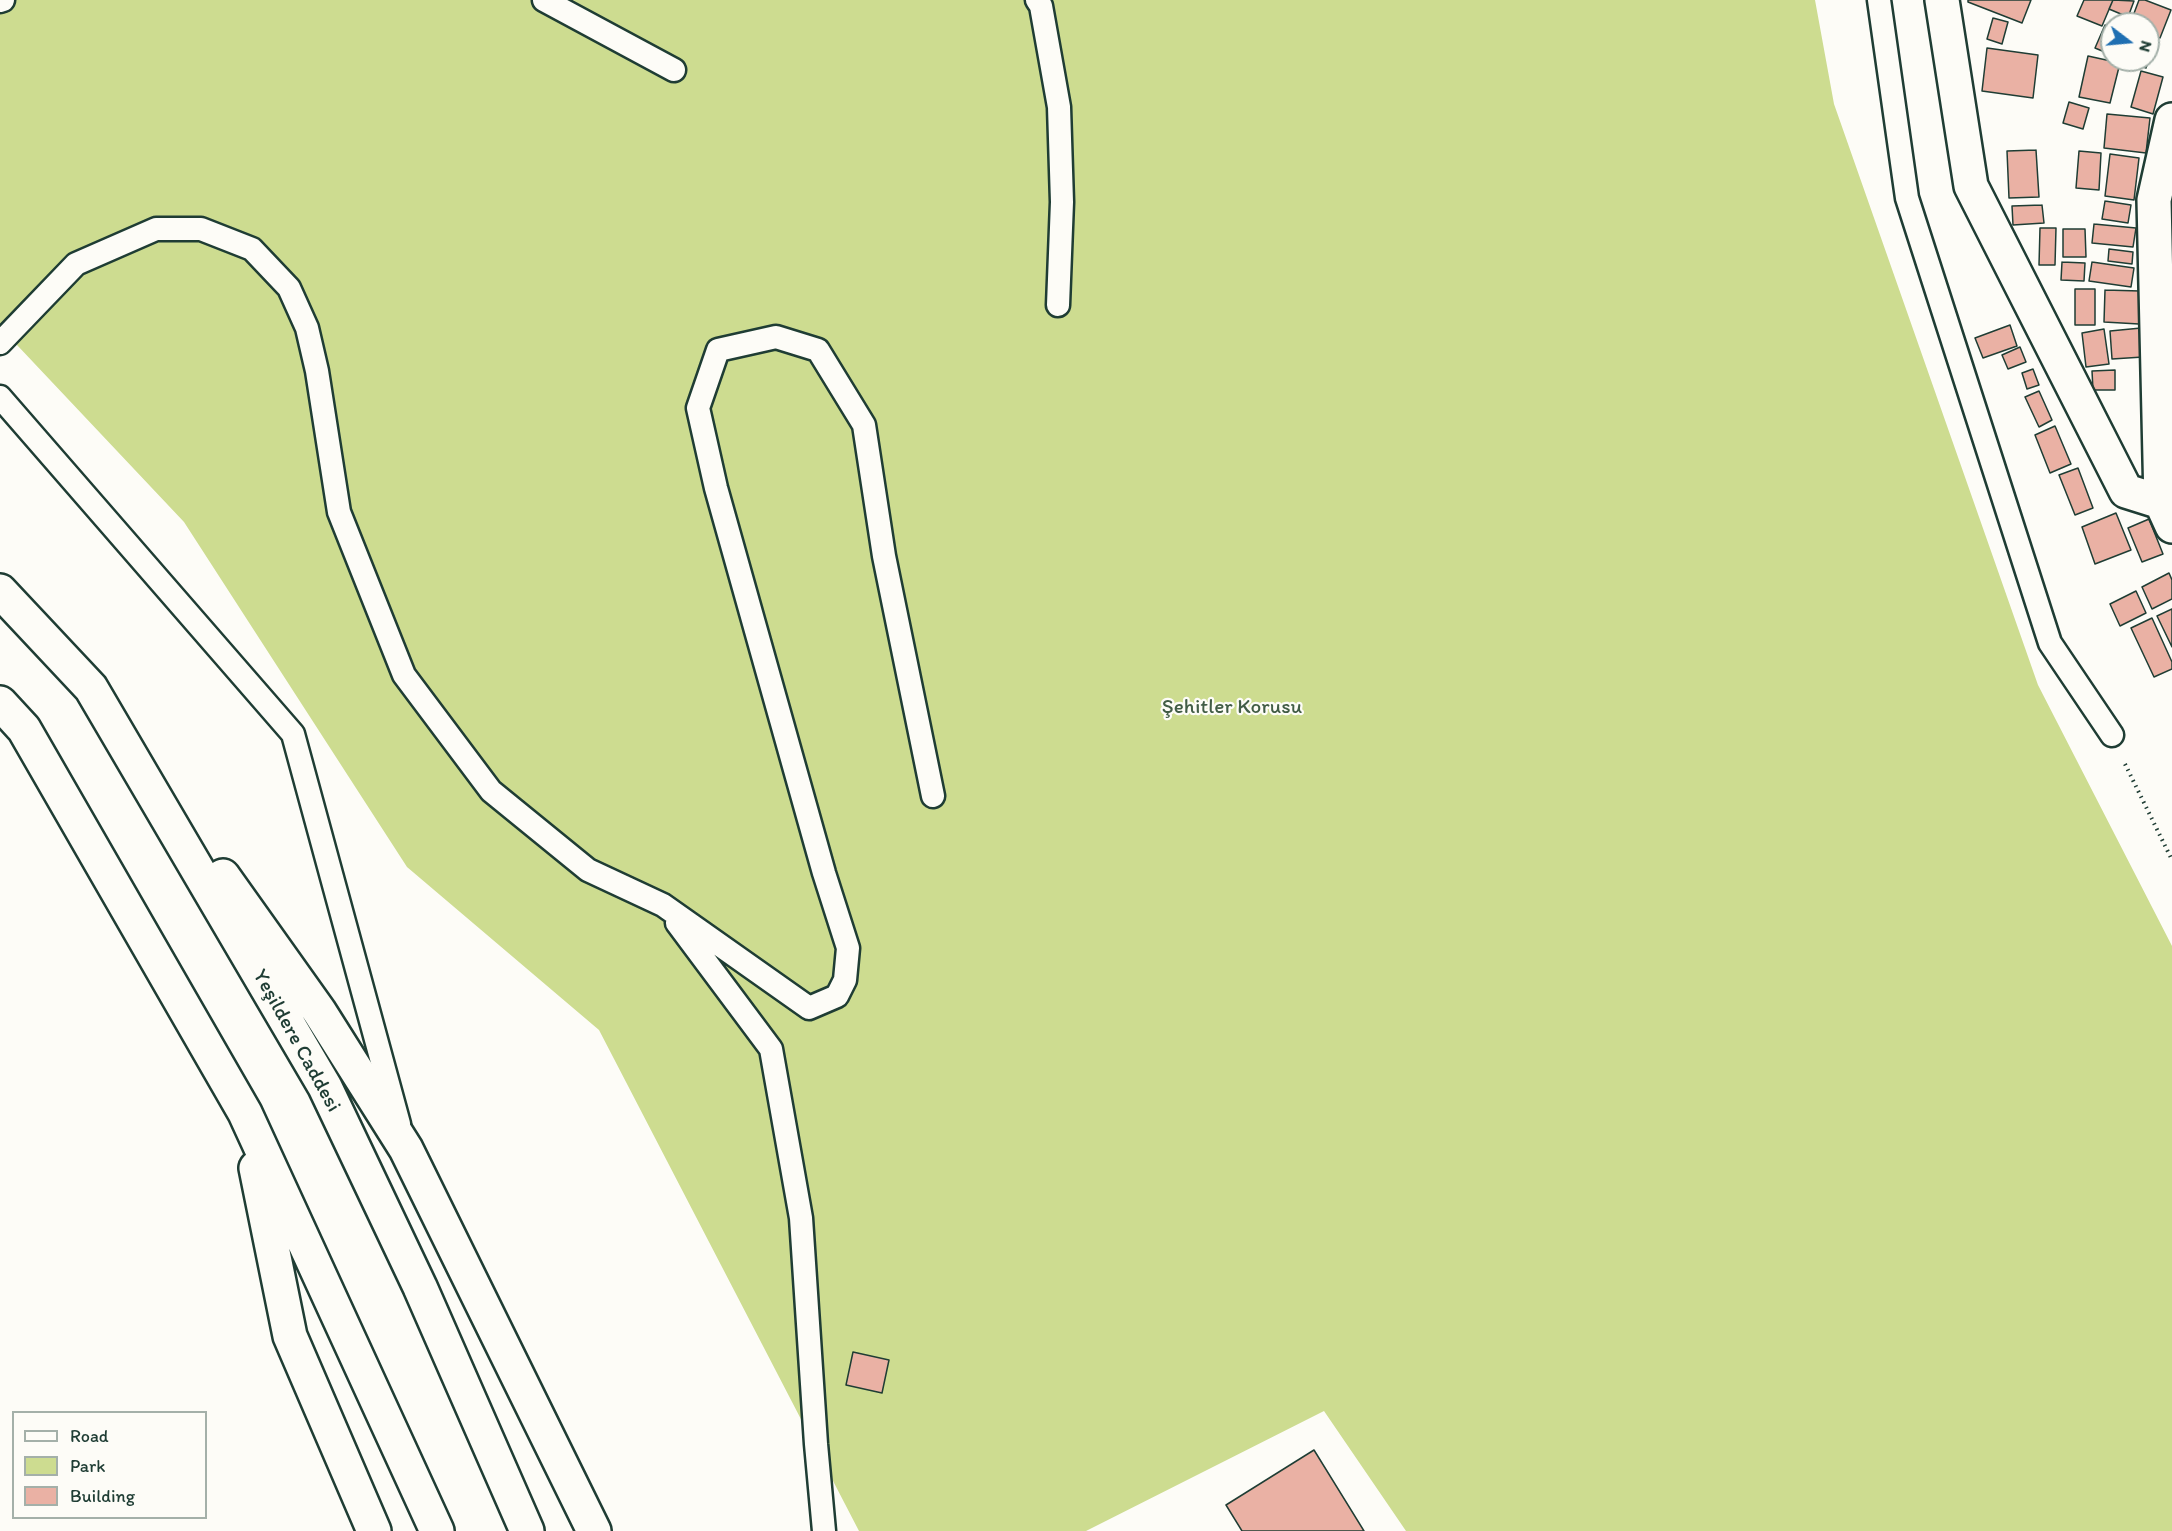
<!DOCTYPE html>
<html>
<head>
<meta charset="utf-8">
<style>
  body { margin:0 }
  #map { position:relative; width:2172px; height:1531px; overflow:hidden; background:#fdfcf7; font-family:Itim,sans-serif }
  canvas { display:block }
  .legend { position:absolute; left:12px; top:1411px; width:195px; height:108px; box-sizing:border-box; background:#fdfcf7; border:2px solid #a4b0a9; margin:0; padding:8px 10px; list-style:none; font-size:18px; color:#1f3d34 }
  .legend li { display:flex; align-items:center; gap:12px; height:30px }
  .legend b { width:30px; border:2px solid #a4b0a9 }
  .north { position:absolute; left:2100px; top:12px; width:60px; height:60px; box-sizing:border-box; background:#fdfcf7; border:2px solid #a4b0a9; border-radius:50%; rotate:106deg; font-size:16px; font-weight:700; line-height:24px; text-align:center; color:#1f3d34 }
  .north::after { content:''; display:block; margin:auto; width:21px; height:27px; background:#1f6fb2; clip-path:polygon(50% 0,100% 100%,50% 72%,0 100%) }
</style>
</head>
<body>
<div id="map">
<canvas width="2172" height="1531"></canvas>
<ul class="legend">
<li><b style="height:8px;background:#fdfcf7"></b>Road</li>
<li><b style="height:16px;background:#cddc90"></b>Park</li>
<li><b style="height:16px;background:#eab1a4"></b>Building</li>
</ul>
<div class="north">N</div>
</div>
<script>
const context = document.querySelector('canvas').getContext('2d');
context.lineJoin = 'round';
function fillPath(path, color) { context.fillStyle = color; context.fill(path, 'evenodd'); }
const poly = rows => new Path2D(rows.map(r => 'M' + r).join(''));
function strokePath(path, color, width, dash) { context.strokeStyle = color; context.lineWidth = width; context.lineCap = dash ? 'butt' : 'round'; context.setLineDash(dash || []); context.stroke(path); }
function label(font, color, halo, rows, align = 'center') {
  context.font = font + ' Itim,sans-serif'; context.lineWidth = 4.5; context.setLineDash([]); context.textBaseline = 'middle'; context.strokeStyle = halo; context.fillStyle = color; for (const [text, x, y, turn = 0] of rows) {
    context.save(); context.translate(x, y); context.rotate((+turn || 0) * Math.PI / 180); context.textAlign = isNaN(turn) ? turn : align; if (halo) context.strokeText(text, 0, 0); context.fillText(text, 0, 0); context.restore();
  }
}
fillPath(poly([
  [0,0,1815,0,1834,104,2038,685,2172,946,2172,1531,1406,1531,1324,1411,1086,1531,859,1531,599,1030,407,867,184,522,0,327]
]), '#cddc90');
const building = poly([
  [1968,0,2031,0,2022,23,1968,2,1968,0],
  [2084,0,2113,0,2102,26,2077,16,2084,0],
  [2113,0,2134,1,2128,17,2109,9,2113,0],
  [2139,0,2145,0,2171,10,2160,38,2148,34,2148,24,2130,24,2139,0],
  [1993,18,2008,22,2002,44,1987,39,1993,18],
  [2105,25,2112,28,2112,55,2095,48,2105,25],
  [2148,42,2154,45,2146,68,2125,60,2148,60,2148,42],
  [1987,48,2038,55,2033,98,1982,91,1987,48],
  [2088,56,2120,63,2110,103,2079,97,2088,56],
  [2141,71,2163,77,2153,114,2131,107,2141,71],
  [2069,102,2089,108,2083,129,2063,123,2069,102],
  [2107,114,2150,118,2146,153,2104,148,2107,114],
  [2036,150,2039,197,2009,198,2007,151,2036,150],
  [2079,151,2101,153,2099,190,2076,188,2079,151],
  [2110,154,2139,158,2134,200,2105,196,2110,154],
  [2105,201,2131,205,2128,223,2102,219,2105,201],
  [2042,205,2044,223,2013,225,2012,206,2042,205],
  [2094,224,2136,228,2133,247,2092,243,2094,224],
  [2040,228,2056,228,2055,265,2039,265,2040,228],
  [2063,229,2085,229,2086,257,2063,257,2063,229],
  [2109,249,2133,252,2132,264,2108,261,2109,249],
  [2062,262,2085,263,2084,281,2061,280,2062,262],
  [2092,262,2134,268,2131,287,2089,281,2092,262],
  [2075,289,2095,289,2095,325,2075,325,2075,289],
  [2105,290,2140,291,2139,324,2104,322,2105,290],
  [2010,325,2017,346,1983,358,1975,338,2010,325],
  [2141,328,2143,357,2112,359,2110,331,2141,328],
  [2104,329,2109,364,2086,367,2082,333,2104,329],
  [2020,347,2026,362,2008,369,2002,355,2020,347],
  [2033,369,2039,385,2027,389,2022,373,2033,369],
  [2115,370,2115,390,2093,390,2092,371,2115,370],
  [2039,391,2052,420,2039,427,2025,397,2039,391],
  [2055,426,2071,464,2050,473,2035,435,2055,426],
  [2078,468,2093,508,2075,515,2059,475,2078,468],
  [2116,513,2131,550,2095,564,2082,527,2116,513],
  [2149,519,2163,554,2142,562,2128,528,2149,519],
  [2169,573,2172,580,2172,599,2152,609,2142,587,2169,573],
  [2136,591,2146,613,2120,626,2110,604,2136,591],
  [2172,609,2172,647,2157,616,2172,609],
  [2152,618,2172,662,2172,669,2154,677,2131,628,2152,618],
  [853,1352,889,1360,882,1393,846,1385,853,1352],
  [1314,1450,1364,1531,1242,1531,1226,1505,1314,1450]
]);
fillPath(building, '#eab1a4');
strokePath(building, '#1f3d34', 1.5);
const lane = poly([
  [544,0,674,70],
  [1037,0,1041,6,1059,107,1062,202,1058,305],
  [1879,0,1907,198,2050,643,2112,735],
  [0,1,3,0],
  [0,343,76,264,156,229,201,229,252,249,289,288,307,328,317,371,339,512,404,675,491,791,588,870,663,905,809,1008,837,996,845,980,848,948,824,873,716,488,698,408,718,350,776,337,818,350,864,425,884,556,933,796],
  [0,397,293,734,399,1124],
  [677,923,771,1049,801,1218,816,1444,824,1531]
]);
const street = poly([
  [1942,0,1971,186,2126,491,2161,502,2172,526],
  [2161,502,2154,200,2172,120]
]);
const highway = poly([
  [0,591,91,688,325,1087,420,1287,527,1531],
  [0,703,24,729,245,1113,437,1531],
  [223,876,319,1011,406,1149,594,1531],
  [256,1168,290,1336,374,1531]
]);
strokePath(lane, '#1f3d34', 27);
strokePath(street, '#1f3d34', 38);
strokePath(highway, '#1f3d34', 38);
strokePath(poly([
  [2125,764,2172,860]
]), '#1f3d34', 4, [1.5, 4.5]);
strokePath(lane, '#fdfcf7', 22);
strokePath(street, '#fdfcf7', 33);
strokePath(highway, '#fdfcf7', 33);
label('21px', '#425d46', '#fdfcf7', [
  ["Şehitler Korusu",1232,708]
]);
label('21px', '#1f3d34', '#fdfcf7', [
  ["Yeşildere Caddesi",296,1041,61]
]);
</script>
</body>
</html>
